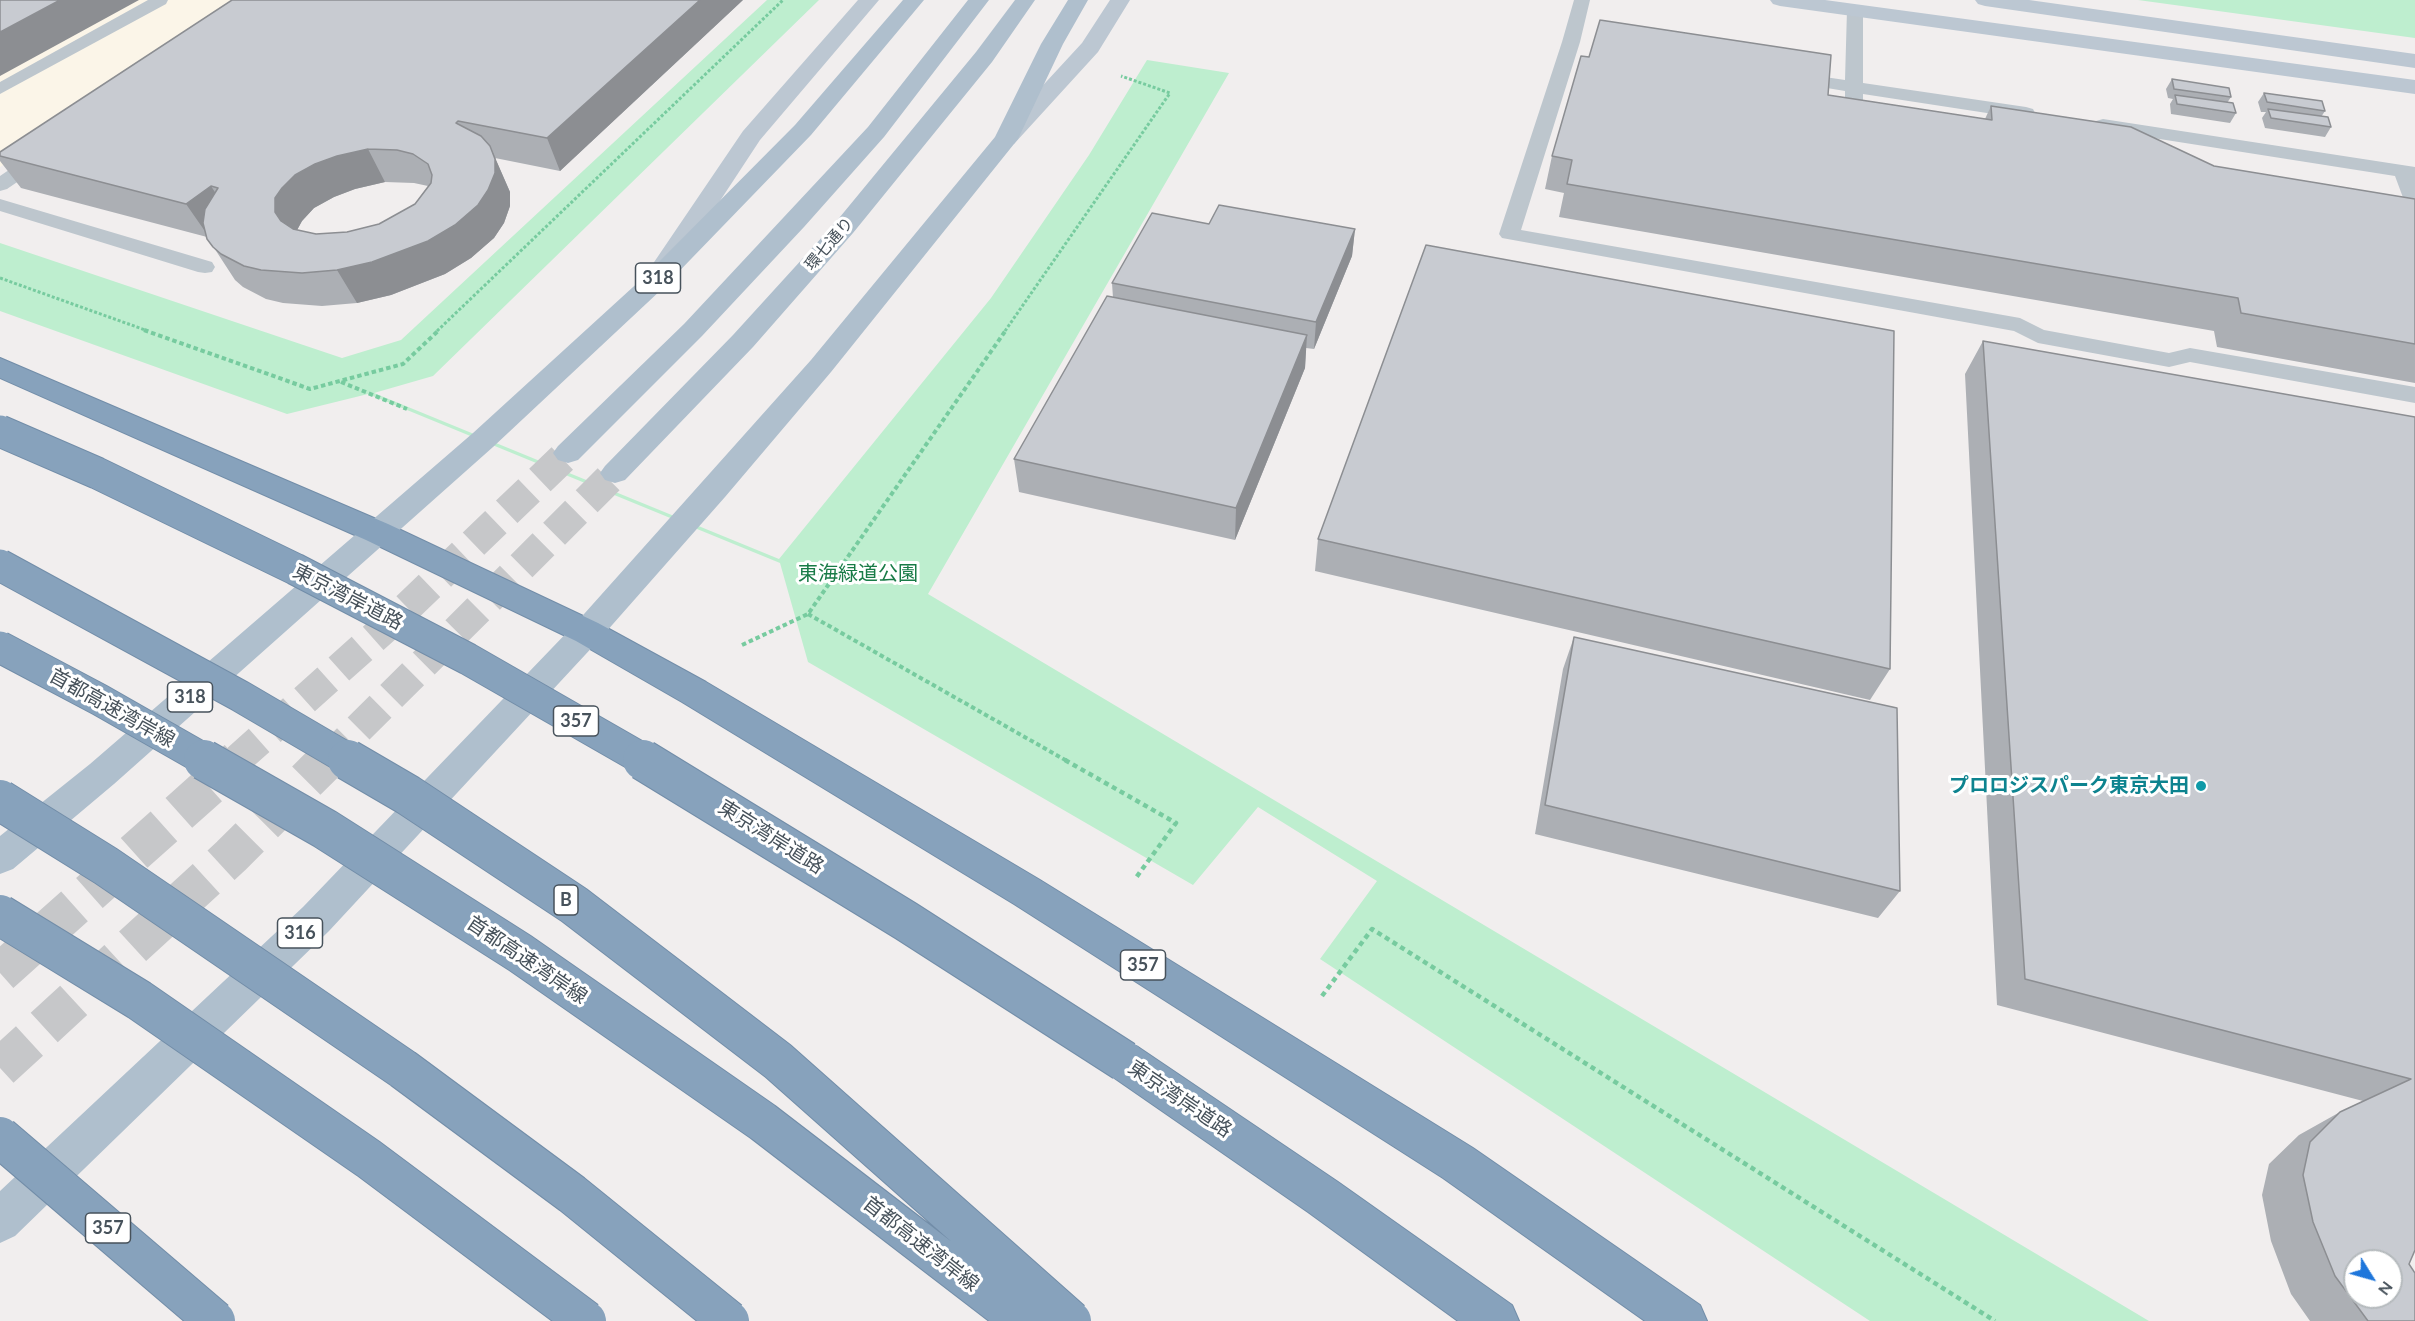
<!DOCTYPE html>
<html>
<head>
<meta charset="utf-8">
<style>
  body { margin:0 }
  #map { position:relative; width:2415px; height:1321px; overflow:hidden; background:#f1eeee; font-family:Lato,sans-serif }
  canvas { display:block }
  .north { position:absolute; left:2343px; top:1249px; width:60px; height:60px; box-sizing:border-box; background:#fff; border:2px solid #b5babd; border-radius:50%; rotate:127deg; font-size:16px; font-weight:700; line-height:24px; text-align:center; color:#47525b }
  .north::after { content:''; display:block; margin:auto; width:21px; height:27px; background:#1e76db; clip-path:polygon(50% 0,100% 100%,50% 72%,0 100%) }
</style>
</head>
<body>
<div id="map">
<canvas width="2415" height="1321"></canvas>
<div class="north">N</div>
</div>
<script>
const context = document.querySelector('canvas').getContext('2d');
context.lineJoin = 'round';
function fillPath(path, color) { context.fillStyle = color; context.fill(path, 'evenodd'); }
const poly = rows => new Path2D(rows.map(r => 'M' + r).join(''));
function strokePath(path, color, width, dash) { context.strokeStyle = color; context.lineWidth = width; context.lineCap = dash ? 'butt' : 'round'; context.setLineDash(dash || []); context.stroke(path); }
function label(font, color, halo, rows, align = 'center') {
  context.font = font + ' Lato,"Noto Sans JP",sans-serif'; context.lineWidth = 6; context.setLineDash([]); context.textBaseline = 'middle'; context.strokeStyle = halo; context.fillStyle = color; for (const [text, x, y, turn = 0] of rows) {
    context.save(); context.translate(x, y); context.rotate((+turn || 0) * Math.PI / 180); context.textAlign = isNaN(turn) ? turn : align; if (halo) context.strokeText(text, 0, 0); context.fillText(text, 0, 0); context.restore();
  }
}
fillPath(poly([
  [0,0,254,0,0,167]
]), '#fbf5e8');
fillPath(poly([
  [767,0,819,0,433,376,374,393,779,559,991,298,1089,155,1147,60,1229,73,928,594,2149,1321,1870,1321,1320,959,1377,881,1258,807,1193,885,808,662,780,563,368,394,287,414,0,311,0,243,342,358,401,340],
  [2138,0,2415,0,2415,38]
]), '#beeecf');
strokePath(poly([
  [236,761,396,618,568,453],
  [326,761,615,473]
]), '#c6c7c9', 31, [31, 15]);
strokePath(poly([
  [0,973,238,760],
  [0,1068,231,856,327,760]
]), '#c6c7c9', 40, [40, 20]);
const highway = poly([
  [0,358,388,524,598,623,706,682,1040,880,1473,1148,1700,1305,1707,1321,1645,1321,1443,1178,1014,904,682,702,576,641,366,540,0,378,0,358],
  [1124,1041,1138,1047,1338,1182,1512,1305,1519,1321,1458,1321,1308,1212,1110,1075,1104,1061,1110,1047,1124,1041]
]);
strokePath(highway, '#728da8', 2);
strokePath(poly([
  [0,278,148,331],
  [437,331,783,0],
  [1005,331,1170,93,1121,76]
]), '#77cb9f', 3, [3, 2]);
strokePath(poly([
  [144,330,310,389,403,364,439,330],
  [341,382,407,409],
  [808,614,1067,761],
  [742,645,808,614,1006,330]
]), '#77cb9f', 4, [4.5, 3]);
strokePath(poly([
  [1065,760,1176,823,1135,879],
  [1322,996,1372,929,1995,1321]
]), '#77cb9f', 4.5, [5, 4]);
fillPath(poly([
  [148,0,168,0,166,4,0,94,0,82,148,0],
  [1574,0,1590,0,1580,42,1521,230,2020,318,2044,330,2169,353,2190,348,2415,387,2415,403,2190,362,2169,367,2038,343,2014,331,1502,238,1499,234,1562,42,1574,0],
  [1855,5,1861,6,1863,10,1863,83,2026,107,2033,109,2035,113,2033,117,2026,119,1863,94,1863,105,1861,109,1854,111,1847,109,1845,105,1845,91,1785,81,1782,77,1785,73,1791,72,1845,80,1847,10,1849,6,1855,5],
  [2103,119,2415,167,2415,209,2408,207,2405,203,2395,176,2096,129,2094,125,2096,121,2103,119],
  [41,151,48,153,51,157,48,161,7,189,0,191,0,176,34,153,41,151],
  [0,199,212,262,215,267,212,272,205,273,198,272,0,211,0,199]
]), '#bdc6cd');
fillPath(poly([
  [858,0,879,0,760,140,668,280,659,282,650,280,646,274,743,131,858,0],
  [1110,0,1130,0,1098,52,1014,144,1006,146,998,144,994,139,998,134,1082,43,1110,0],
  [1770,0,1825,0,2415,80,2415,94,1780,6,1773,4,1770,0],
  [1975,0,2029,0,2415,54,2415,68,1985,6,1978,4,1975,0]
]), '#bcc7d2');
fillPath(poly([
  [903,0,924,0,811,135,662,289,493,447,114,784,13,869,0,874,0,836,90,764,473,433,644,277,795,125,903,0],
  [968,0,989,0,884,137,804,227,702,336,578,460,568,463,558,460,553,453,558,446,684,324,868,127,968,0],
  [1015,0,1035,0,992,62,853,233,753,347,625,480,615,483,605,480,600,473,605,466,733,335,835,223,976,52,1015,0],
  [1068,0,1088,0,1063,44,1018,139,831,372,725,497,598,641,329,931,15,1236,0,1243,0,1191,303,907,576,623,811,360,995,137,1041,44,1068,0]
]), '#afbfcd');
fillPath(highway, '#87a2bc');
const highwayBridgeFar1 = poly([
  [0,431,97,473,295,569,468,659,646,761],
  [0,565,240,696,351,761],
  [0,647,100,700,207,761]
]);
const highwayBridge = poly([
  [204,760,325,829,520,953,763,1122,1022,1321],
  [348,760,408,795,574,905,778,1061,1071,1321],
  [643,760,906,921,1124,1061],
  [0,800,106,866,403,1069,572,1194,729,1321],
  [0,915,139,1000,369,1159,586,1321],
  [0,1137,215,1321]
]);
strokePath(highwayBridgeFar1, '#728da8', 33, []);
strokePath(highwayBridge, '#728da8', 42, []);
strokePath(highwayBridgeFar1, '#87a2bc', 31);
strokePath(highwayBridge, '#87a2bc', 40);
fillPath(poly([
  [743,0,560,171,495,158,510,192,510,206,504,223,494,238,471,258,445,274,391,295,357,303,322,306,283,303,266,299,243,287,235,280,207,237,21,188,0,161,0,152],
  [385,182,414,183,428,186,415,204,379,224,347,232,316,234,297,230,302,221,314,208,334,197,355,189],
  [2172,79,2231,97,2227,103,2236,113,2230,123,2171,114,2170,104,2173,99,2168,98,2166,89],
  [2264,93,2325,111,2321,117,2331,127,2325,137,2265,128,2262,118,2266,112,2261,112,2258,102],
  [1828,95,1985,119,1991,106,2214,166,2415,199,2415,383,2217,347,2214,331,1559,217,1564,193,1545,189,1552,156],
  [1209,224,1355,229,1352,256,1314,349,1306,348,1305,368,1235,540,1019,492,1014,459,1113,298,1112,283],
  [1983,341,2415,417,2409,1264,2415,1321,2310,1321,2291,1294,2271,1241,2262,1195,2269,1164,2299,1135,2340,1112,2363,1101,1997,1005,1965,374],
  [1318,539,1890,669,1870,700,1315,571],
  [1574,637,1900,891,1878,918,1535,834,1563,669]
]), '#acafb4');
fillPath(poly([
  [60,0,139,0,0,76,0,32],
  [700,0,743,0,560,171,547,138],
  [490,146,510,192,510,206,504,223,494,238,471,258,445,274,391,295,357,303,337,270],
  [368,149,385,182,355,189,334,197,314,208,302,221,296,232,295,245,275,212,275,198,282,188,295,175,315,164,337,156],
  [211,186,232,219,209,237,186,204],
  [1355,229,1352,256,1314,349,1316,322],
  [1307,335,1305,368,1235,540,1236,508]
]), '#8c8e92');
const building = poly([
  [0,0,60,0,0,32,0,0],
  [232,0,700,0,547,138,458,121,456,123,481,136,490,146,495,159,495,173,488,190,478,205,455,225,428,241,372,262,337,270,302,273,261,270,244,266,221,254,213,247,207,239,203,223,205,209,218,188,211,186,186,204,0,156,0,152,232,0],
  [368,149,397,150,413,154,428,164,432,175,431,183,415,204,379,224,347,232,316,234,293,229,281,221,275,212,275,198,282,188,295,175,315,164,337,156,368,149],
  [1600,20,1831,55,1828,95,1992,120,1991,106,2131,127,2214,166,2415,199,2415,344,2241,313,2238,298,1567,184,1572,160,1552,156,1581,56,1589,57,1600,20],
  [2172,79,2229,88,2231,97,2174,89,2172,79],
  [2264,93,2322,101,2325,111,2267,102,2264,93],
  [2175,95,2233,103,2236,113,2177,104,2175,95],
  [2268,109,2328,117,2331,127,2271,118,2268,109],
  [1219,205,1355,229,1316,322,1112,283,1152,213,1209,224,1219,205],
  [1426,245,1894,331,1890,669,1318,539,1426,245],
  [1107,296,1307,335,1236,508,1014,459,1107,296],
  [1983,341,2415,417,2415,1250,2409,1264,2415,1273,2415,1321,2368,1321,2335,1276,2313,1222,2303,1175,2310,1142,2340,1112,2411,1079,2025,979,1983,341],
  [2355,1261,2391,1261,2391,1297,2355,1297,2355,1261],
  [1574,637,1897,708,1900,891,1545,805,1574,637]
]);
fillPath(building, '#c8cbd1');
strokePath(building, '#8c8e92', 1.5);
for (const [x, y, r, color] of [
  [2201,786,6,"#0f9aa8"]
]) { const dot = new Path2D(); dot.arc(x, y, r, 0, 2 * Math.PI); context.fillStyle = color; context.fill(dot); strokePath(dot, '#fff', 2); }
label('16px', '#47525b', '#fff', [
  ["環七通り",829,244,-49]
]);
for (const [x, y, w] of [
  [658,278,45],
  [190,697,45],
  [576,721,45],
  [566,900,24],
  [300,933,45],
  [1143,965,45],
  [108,1228,45]
]) { const box = new Path2D(); box.roundRect(x - w / 2, y - 15, w, 30, 4.5); context.fillStyle = '#fff'; context.fill(box); strokePath(box, '#47525b', 1.5); }
label('bold 18px', '#47525b', null, [
  ["318",658,278],
  ["318",190,697],
  ["357",576,721],
  ["B",566,900],
  ["316",300,933],
  ["357",1143,965],
  ["357",108,1228]
]);
label('20px', '#197b47', '#fff', [
  ["東海緑道公園",858,574]
]);
label('20px', '#47525b', '#fff', [
  ["東京湾岸道路",348,597,27],
  ["首都高速湾岸線",112,708,29],
  ["東京湾岸道路",771,837,32],
  ["首都高速湾岸線",527,960,34],
  ["東京湾岸道路",1180,1099,34],
  ["首都高速湾岸線",921,1244,38]
]);
label('bold 20px', '#0d838f', '#fff', [
  ["プロロジスパーク東京大田",2189,786]
], 'right');
</script>
</body>
</html>
